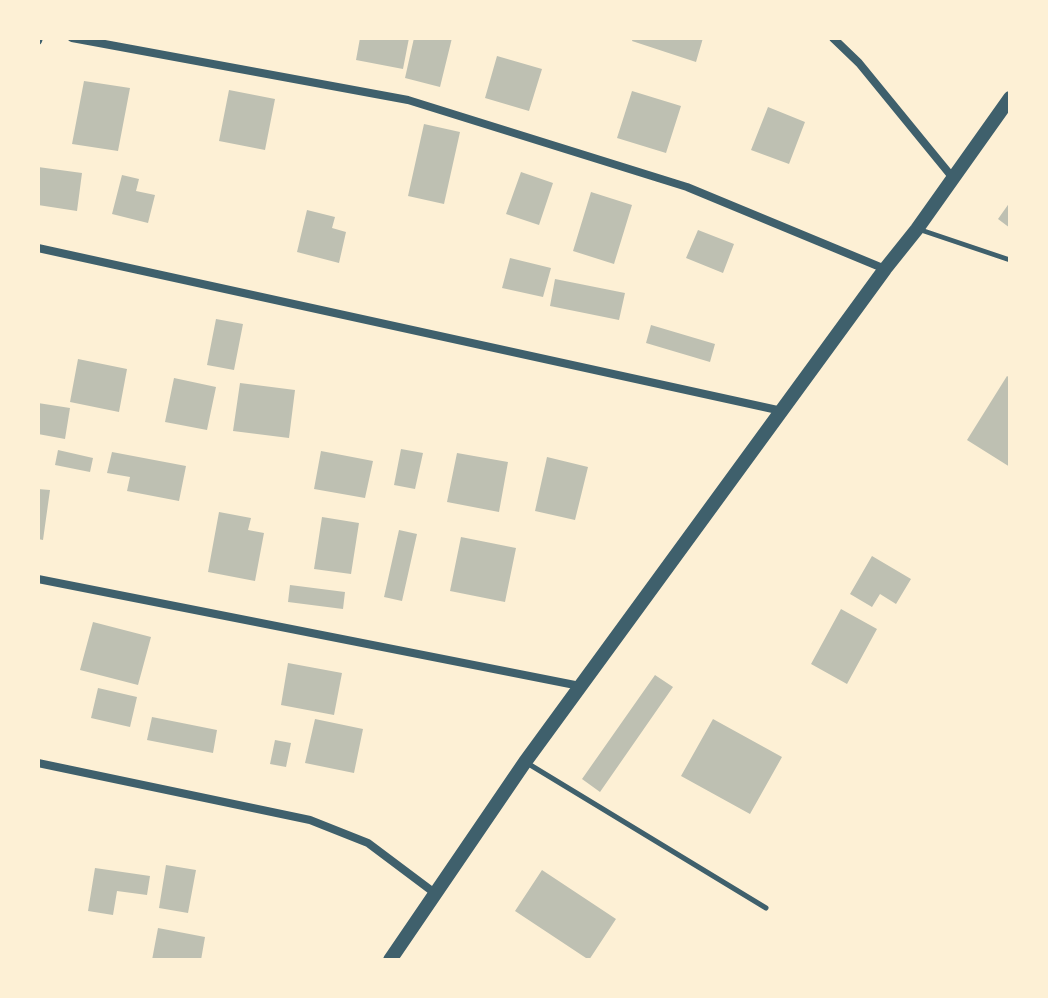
<!DOCTYPE html>
<html>
<head>
<meta charset="utf-8">
<style>
  body { margin:0 }
  #map { position:relative; width:1048px; height:998px; overflow:hidden; background:#fdf0d5; font-family:"Roboto Condensed",sans-serif }
  canvas { display:block }
  .frame { position:absolute; inset:0; border:40px solid #fdf0d5; pointer-events:none }
</style>
</head>
<body>
<div id="map">
<canvas width="1048" height="998"></canvas>
<div class="frame"></div>
</div>
<script>
const context = document.querySelector('canvas').getContext('2d');
context.lineJoin = 'round';
function fillPath(path, color) { context.fillStyle = color; context.fill(path, 'evenodd'); }
const poly = rows => new Path2D(rows.map(r => 'M' + r).join(''));
function strokePath(path, color, width, dash) { context.strokeStyle = color; context.lineWidth = width; context.lineCap = dash ? 'butt' : 'round'; context.setLineDash(dash || []); context.stroke(path); }
fillPath(poly([
  [360,38,409,38,403,69,356,60],
  [414,38,452,38,440,87,405,78],
  [633,38,703,38,696,62,632,41],
  [497,56,542,69,529,111,485,98],
  [84,81,130,88,118,151,72,144],
  [229,90,275,99,265,150,219,141],
  [632,91,681,106,666,153,617,138],
  [768,107,805,122,789,164,751,150],
  [424,124,460,132,444,204,408,196],
  [38,167,82,173,77,211,38,205],
  [521,172,553,183,539,225,506,214],
  [122,175,139,179,136,191,155,195,148,223,112,214],
  [591,192,632,205,614,264,573,251],
  [1010,202,1010,228,998,219],
  [307,210,335,217,332,228,346,232,339,263,297,252],
  [698,230,734,244,723,273,686,258],
  [510,258,551,268,543,297,502,288],
  [555,279,625,293,619,320,550,306],
  [216,319,243,324,234,370,207,365],
  [651,325,715,344,710,362,646,343],
  [78,359,127,369,119,412,70,402],
  [1007,376,1010,378,1010,467,967,440],
  [174,378,216,387,207,430,165,422],
  [240,383,295,390,289,438,233,431],
  [38,403,70,408,65,439,38,434],
  [401,449,423,453,415,489,394,485],
  [58,450,93,458,90,472,55,465],
  [321,451,373,461,365,498,314,489],
  [112,452,186,466,179,501,127,491,130,477,107,473],
  [457,453,508,462,499,512,447,502],
  [547,457,588,467,575,520,535,511],
  [38,489,50,490,43,540,38,539],
  [219,512,251,518,248,530,264,533,255,581,208,572],
  [322,517,359,523,351,574,314,569],
  [399,530,417,534,402,601,384,597],
  [461,537,516,548,505,602,450,591],
  [872,556,911,579,896,604,880,594,872,607,850,594],
  [290,585,345,592,343,609,288,602],
  [841,609,877,629,847,684,811,664],
  [93,622,151,637,138,685,80,670],
  [288,663,342,673,334,715,281,705],
  [655,675,673,687,600,792,582,779],
  [98,688,137,697,130,727,91,718],
  [152,717,217,730,213,753,147,740],
  [315,719,363,729,354,773,305,763],
  [713,719,782,757,750,814,681,776],
  [275,740,291,743,286,767,270,764],
  [166,865,196,870,188,913,159,908],
  [95,868,150,876,147,895,117,891,113,915,88,911],
  [542,870,616,919,589,960,515,911],
  [158,928,205,937,201,960,152,960]
]), '#bec0b2');
strokePath(poly([
  [918,229,1010,260],
  [527,763,766,908]
]), '#3f606c', 5);
strokePath(poly([
  [72,38,408,100,687,187,885,269],
  [833,38,859,63,953,178],
  [38,41,39,38],
  [38,248,782,411],
  [38,579,580,686],
  [38,763,310,820,368,843,436,894]
]), '#3f606c', 8);
strokePath(poly([
  [390,960,525,762,885,269,917,229,1010,98]
]), '#3f606c', 14);
</script>
</body>
</html>
